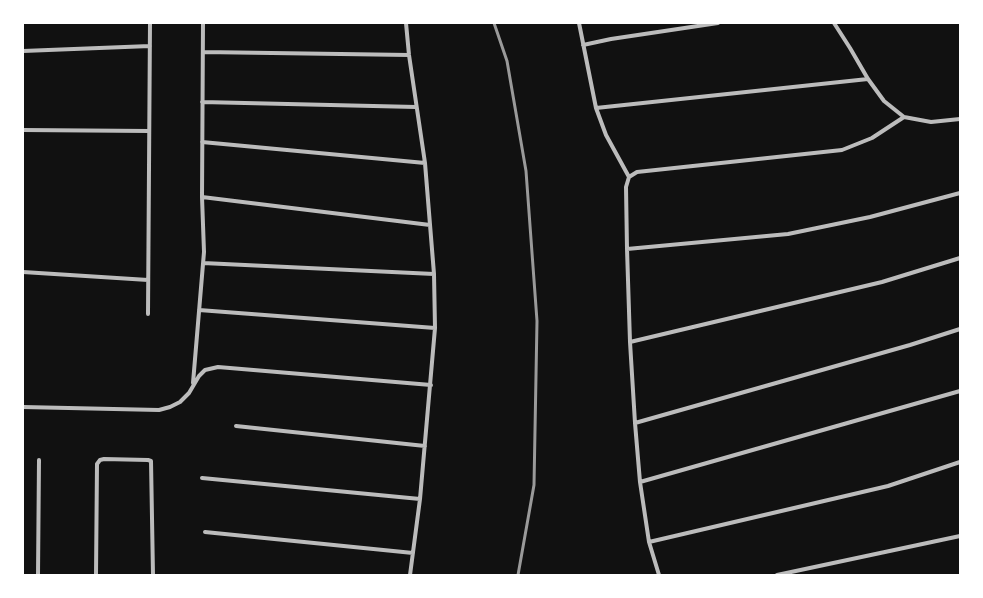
<!DOCTYPE html>
<html>
<head>
<meta charset="utf-8">
<style>
  body { margin:0 }
  #map { position:relative; width:983px; height:598px; overflow:hidden; background:#111; font-family:"Sofia Sans Condensed",sans-serif }
  canvas { display:block }
  .frame { position:absolute; inset:0; border:24px solid #fff; pointer-events:none }
</style>
</head>
<body>
<div id="map">
<canvas width="983" height="598"></canvas>
<div class="frame"></div>
</div>
<script>
const context = document.querySelector('canvas').getContext('2d');
context.lineJoin = 'round';
const poly = rows => new Path2D(rows.map(r => 'M' + r).join(''));
function strokePath(path, color, width, dash) { context.strokeStyle = color; context.lineWidth = width; context.lineCap = dash ? 'butt' : 'round'; context.setLineDash(dash || []); context.stroke(path); }
strokePath(poly([
  [406,23,409,55,425,163,434,274,435,328,420,499,410,575],
  [579,23,596,108,606,135,629,177],
  [834,23,850,48,868,79,884,101,904,117,931,122,960,119],
  [583,45,611,39,718,23],
  [23,51,150,46],
  [203,52,409,55],
  [202,102,416,107],
  [596,108,868,79],
  [23,130,149,131],
  [202,142,425,163],
  [202,197,430,225],
  [627,249,788,234,870,217,960,193],
  [203,263,434,274],
  [23,272,148,280],
  [199,310,435,328],
  [148,314,150,23],
  [630,342,882,282,960,258],
  [193,383,204,252,202,197,203,23],
  [23,407,159,410,170,407,180,402,189,393,199,376,205,370,218,367,431,385],
  [635,423,910,345,960,329],
  [236,426,425,446],
  [202,478,420,499],
  [640,482,960,391],
  [205,532,413,553],
  [649,542,888,486,960,462],
  [38,575,39,460],
  [96,575,97,464,100,460,104,459,148,460,151,461,153,575],
  [659,575,649,542,640,482,635,423,630,342,627,249,626,187,629,177,637,172,842,150,872,138,904,117],
  [777,575,960,536]
]), '#bcbcbc', 4);
strokePath(poly([
  [494,23,507,61,526,171,537,321,534,485,518,575]
]), '#9a9a9a', 3);
</script>
</body>
</html>
